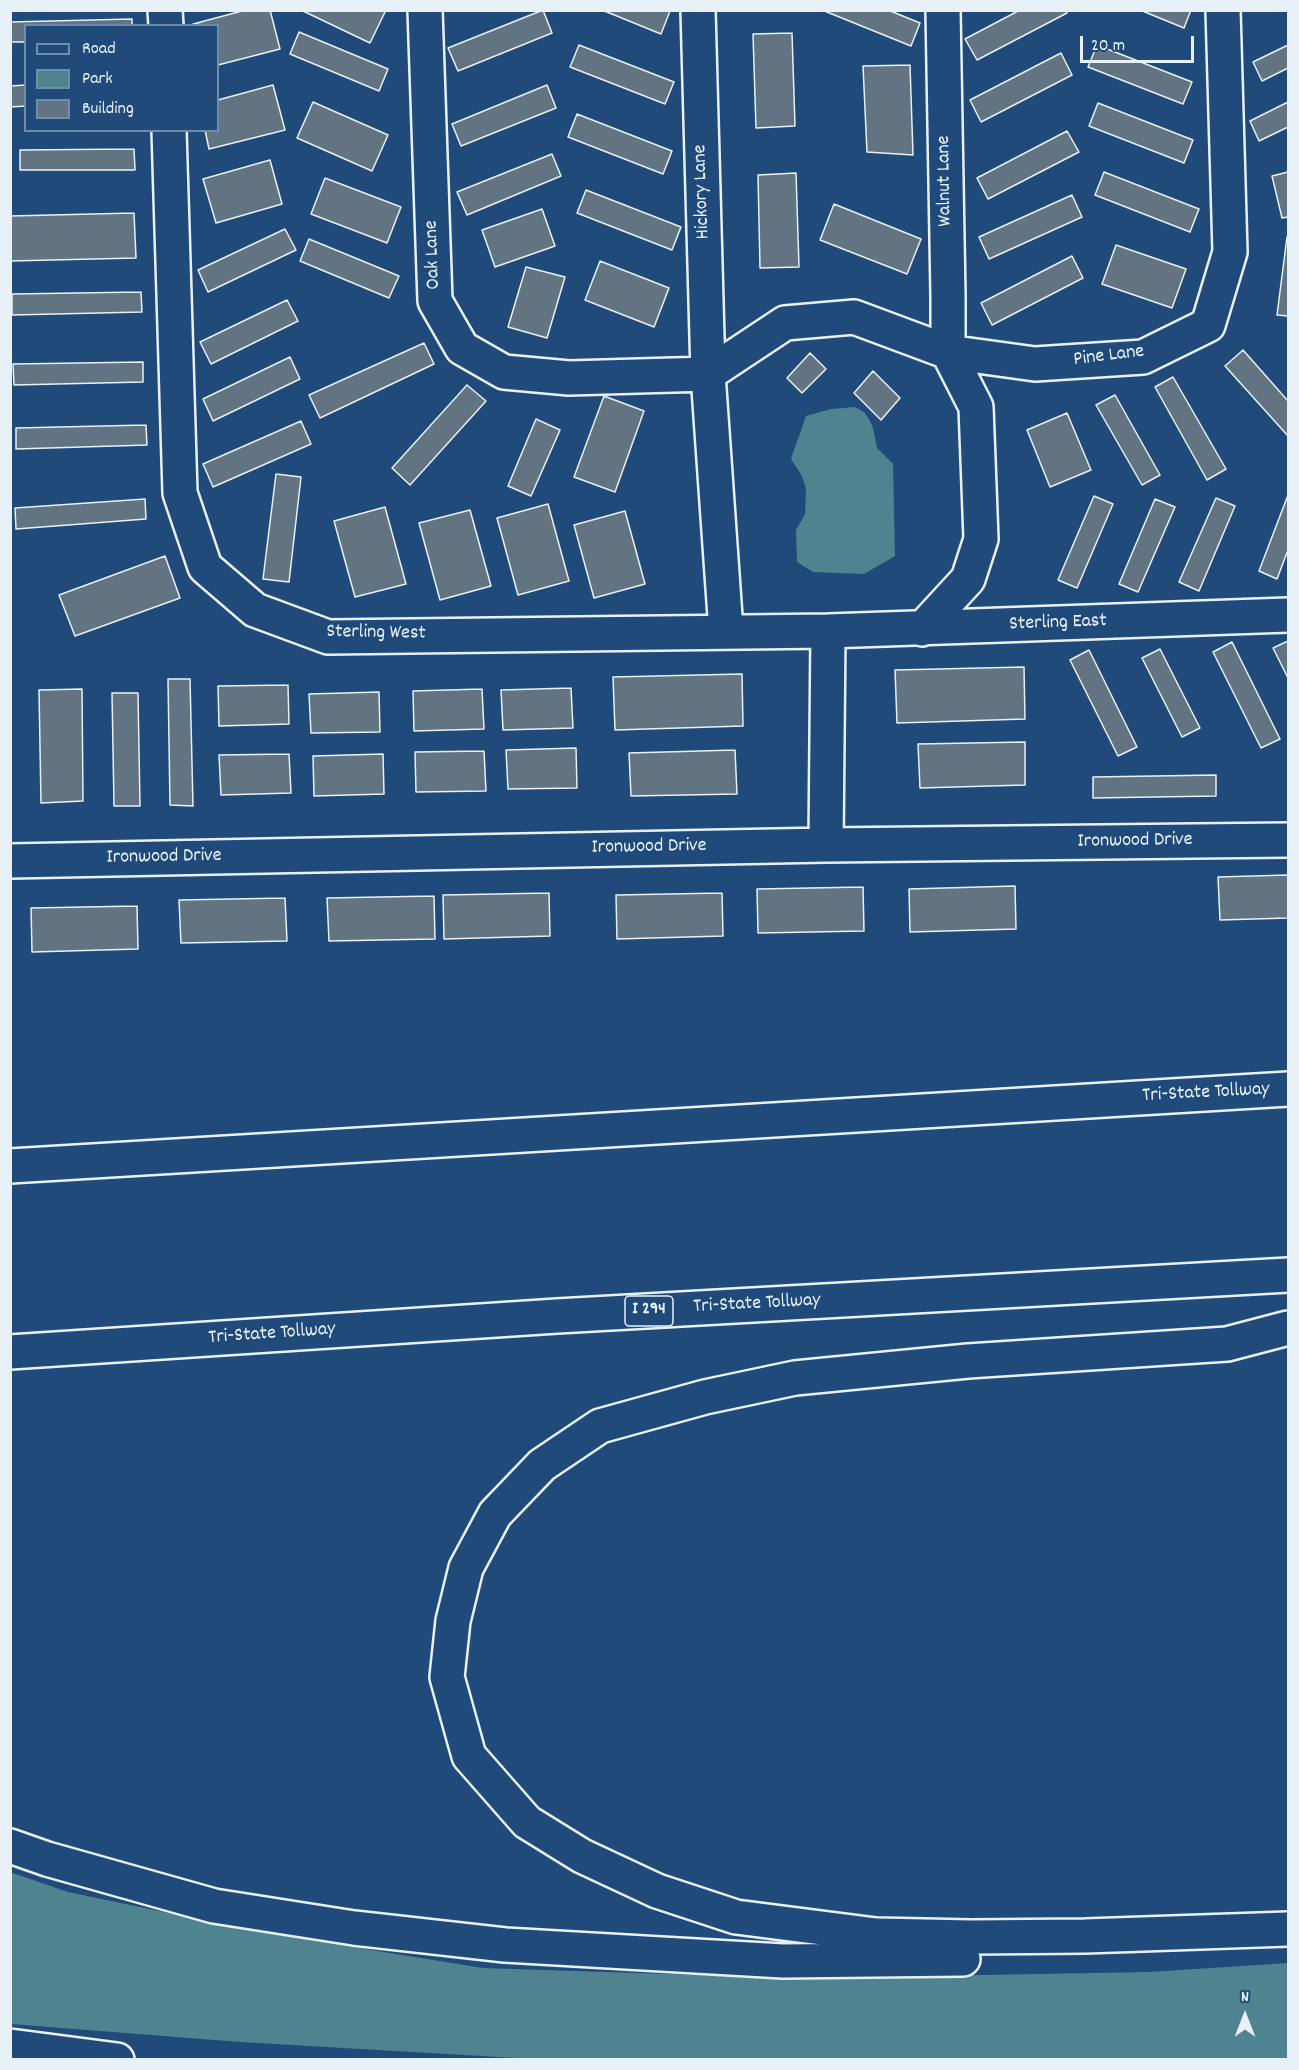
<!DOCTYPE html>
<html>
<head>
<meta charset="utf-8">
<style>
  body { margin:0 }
  #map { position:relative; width:1299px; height:2070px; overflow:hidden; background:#1f4a7a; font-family:Dekko,sans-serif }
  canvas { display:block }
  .frame { position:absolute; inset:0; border:12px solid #e8f1f8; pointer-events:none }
  .legend { position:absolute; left:24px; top:24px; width:195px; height:108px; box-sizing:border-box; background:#1f4a7a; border:2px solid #6f8dac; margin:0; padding:8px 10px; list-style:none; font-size:18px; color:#e8f1f8 }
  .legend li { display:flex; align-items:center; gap:12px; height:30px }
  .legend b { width:30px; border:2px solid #6f8dac }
  .north { position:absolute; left:1215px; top:1986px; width:60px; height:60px; -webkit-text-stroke:4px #1f4a7a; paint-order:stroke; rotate:0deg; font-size:16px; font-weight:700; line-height:24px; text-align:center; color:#e8f1f8 }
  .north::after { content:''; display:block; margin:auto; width:21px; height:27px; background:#e8f1f8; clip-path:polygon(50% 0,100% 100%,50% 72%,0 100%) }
  .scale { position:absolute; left:1080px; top:36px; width:114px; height:27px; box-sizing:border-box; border:3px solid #e8f1f8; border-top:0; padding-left:8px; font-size:18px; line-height:21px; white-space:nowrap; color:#e8f1f8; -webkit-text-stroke:4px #1f4a7a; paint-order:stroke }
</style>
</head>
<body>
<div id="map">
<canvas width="1299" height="2070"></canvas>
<div class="frame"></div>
<ul class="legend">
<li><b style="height:8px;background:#1f4a7a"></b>Road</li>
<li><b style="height:16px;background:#4f8390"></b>Park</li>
<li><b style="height:16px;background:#627482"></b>Building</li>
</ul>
<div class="north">N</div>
<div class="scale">20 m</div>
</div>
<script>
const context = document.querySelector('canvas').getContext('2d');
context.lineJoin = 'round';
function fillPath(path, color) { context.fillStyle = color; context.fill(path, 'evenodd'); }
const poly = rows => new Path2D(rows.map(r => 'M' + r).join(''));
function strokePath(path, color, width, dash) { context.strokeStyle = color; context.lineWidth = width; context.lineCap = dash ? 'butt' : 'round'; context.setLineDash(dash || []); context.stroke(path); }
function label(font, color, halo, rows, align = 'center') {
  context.font = font + ' Dekko,sans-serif'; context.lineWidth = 4.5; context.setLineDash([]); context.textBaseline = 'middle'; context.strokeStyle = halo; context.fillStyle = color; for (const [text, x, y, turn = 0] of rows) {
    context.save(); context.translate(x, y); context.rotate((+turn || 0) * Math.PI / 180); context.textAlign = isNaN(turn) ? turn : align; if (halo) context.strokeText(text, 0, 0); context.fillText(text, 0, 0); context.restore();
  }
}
fillPath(poly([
  [855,407,864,412,869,419,873,428,877,448,893,464,895,556,864,574,813,572,797,562,796,530,805,514,806,489,802,476,791,459,806,416,831,409],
  [10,1872,68,1892,260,1932,483,1968,730,1976,926,1976,1149,1972,1288,1963,1288,2059,550,2060,240,2042,11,2024]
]), '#4f8390');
const building = poly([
  [246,10,270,10,280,49,218,65,218,26,193,24,246,10],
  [301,10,386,10,370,43,301,10],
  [543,10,552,33,458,71,448,48,543,10],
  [602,10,669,10,670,11,661,34,602,10],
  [822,10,888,10,920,23,911,46,822,10],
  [1020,10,1066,10,1067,13,977,60,965,39,1020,10],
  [1140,10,1191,10,1184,28,1140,10],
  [132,19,132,26,26,26,26,42,10,42,10,22,132,19],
  [299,32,388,69,379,91,290,54,299,32],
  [792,33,795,126,756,128,753,34,792,33],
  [579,45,674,82,665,104,570,67,579,45],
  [1097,45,1192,82,1183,104,1088,67,1097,45],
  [1288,45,1288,68,1262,81,1253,62,1288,45],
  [1061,53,1072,75,981,122,970,100,1061,53],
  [910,65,913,155,867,152,863,66,910,65],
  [26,85,26,106,10,107,10,86,26,85],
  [273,85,285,130,209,149,205,130,218,130,218,100,273,85],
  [547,85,556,108,461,146,452,124,547,85],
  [313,102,388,135,372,171,297,138,313,102],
  [1288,102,1288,127,1259,141,1250,121,1288,102],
  [1098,103,1193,140,1184,163,1089,126,1098,103],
  [577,114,672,151,663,174,568,137,577,114],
  [1067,131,1079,152,988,199,977,178,1067,131],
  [134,149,135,170,20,170,20,150,134,149],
  [552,154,561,176,467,215,457,192,552,154],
  [270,160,282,204,216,223,203,179,270,160],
  [1104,172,1199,209,1190,232,1095,195,1104,172],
  [1288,172,1288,217,1282,218,1272,176,1288,172],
  [796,173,799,267,760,268,758,175,796,173],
  [325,178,401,207,387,243,311,214,325,178],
  [586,190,681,227,672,250,577,213,586,190],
  [1072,195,1082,217,989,259,979,237,1072,195],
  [834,204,921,239,907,274,820,240,834,204],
  [542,209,555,246,495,267,482,230,542,209],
  [134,213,136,258,10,261,10,216,134,213],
  [285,229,296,250,208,292,198,270,285,229],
  [1287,237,1288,237,1288,316,1277,315,1287,237],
  [309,239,399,276,389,298,300,261,309,239],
  [1116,245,1186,269,1172,308,1102,284,1116,245],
  [1072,256,1083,278,992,325,981,303,1072,256],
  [600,261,669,288,654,327,585,300,600,261],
  [526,267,565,277,547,338,508,327,526,267],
  [141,292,142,312,12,315,12,294,141,292],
  [287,300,298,321,211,364,200,342,287,300],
  [424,343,434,364,320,418,309,395,424,343],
  [1243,350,1288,401,1288,436,1225,366,1243,350],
  [810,353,826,369,802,393,787,378,810,353],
  [290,357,300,379,213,421,203,399,290,357],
  [143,362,143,382,14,385,13,364,143,362],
  [873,371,900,398,881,420,854,393,873,371],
  [1173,377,1226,469,1207,480,1155,387,1173,377],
  [467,385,486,401,410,485,392,468,467,385],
  [1115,395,1160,475,1142,485,1096,405,1115,395],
  [604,396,644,411,615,492,574,477,604,396],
  [1067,413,1091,470,1050,487,1027,430,1067,413],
  [536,419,560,430,531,496,508,486,536,419],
  [301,421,311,444,213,487,203,464,301,421],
  [146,425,147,445,16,449,16,428,146,425],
  [276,474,301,477,289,582,263,579,276,474],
  [1288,495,1288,550,1277,579,1259,571,1288,495],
  [1094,496,1113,504,1077,588,1058,580,1094,496],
  [1216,498,1235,506,1199,591,1179,582,1216,498],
  [145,499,146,519,16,529,15,508,145,499],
  [1155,499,1175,507,1138,592,1119,584,1155,499],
  [548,504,569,581,518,595,497,518,548,504],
  [385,507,406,584,355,597,334,521,385,507],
  [470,510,491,586,440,600,419,523,470,510],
  [625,511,645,584,594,598,574,525,625,511],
  [165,556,180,598,75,636,59,595,165,556],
  [1288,641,1288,678,1273,648,1288,641],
  [1232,642,1280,739,1261,748,1213,652,1232,642],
  [1160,649,1200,728,1182,737,1142,658,1160,649],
  [1089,650,1137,747,1118,756,1070,660,1089,650],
  [1024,667,1025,719,897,723,895,670,1024,667],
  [742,674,743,726,615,730,613,677,742,674],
  [168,679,190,679,193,806,170,805,168,679],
  [288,685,289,724,219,726,218,686,288,685],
  [571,688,573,728,503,730,501,690,571,688],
  [82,689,83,801,41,803,39,690,82,689],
  [482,689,484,729,414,731,413,691,482,689],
  [379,692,380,732,311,733,309,694,379,692],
  [112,693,138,693,140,806,114,806,112,693],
  [1025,742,1025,785,920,788,918,744,1025,742],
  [576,748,577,788,508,789,506,750,576,748],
  [735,750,737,794,631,796,629,753,735,750],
  [484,751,486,791,416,792,415,752,484,751],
  [289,754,291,793,221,795,219,755,289,754],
  [383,754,384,794,314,796,313,756,383,754],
  [1216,775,1216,796,1093,798,1093,777,1216,775],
  [1288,875,1288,918,1220,920,1218,877,1288,875],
  [1015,886,1016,929,910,932,909,889,1015,886],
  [863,887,864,931,758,933,757,889,863,887],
  [549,893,550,936,444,939,443,895,549,893],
  [722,893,723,936,617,939,616,895,722,893],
  [434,896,435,939,329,941,327,898,434,896],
  [285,898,287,941,181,943,179,900,285,898],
  [137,906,138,949,32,952,31,908,137,906]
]);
fillPath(building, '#627482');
strokePath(building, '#e8f1f8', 1.5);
const minor = poly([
  [165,10,166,26],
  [425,10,435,301,462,348,504,372,569,378,708,374],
  [698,10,708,374,726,631],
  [169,130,180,493,205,567,255,610,328,637,828,631,1288,615],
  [708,374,785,323,854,317,948,352,1035,364,1143,357,1208,325,1230,252,1223,10],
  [922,629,968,579,981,539,976,407,948,352,948,296,943,10],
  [826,845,828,631],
  [10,861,826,845,1288,840]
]);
const highway = poly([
  [10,1166,1288,1089],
  [1288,1328,1227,1344,968,1361,795,1378,705,1397,600,1426,542,1465,495,1514,466,1568,453,1621,447,1677,469,1756,527,1822,582,1856,657,1891,736,1917,876,1935,971,1937,1085,1936,1288,1929],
  [10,1352,557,1316,1288,1275],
  [10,1846,47,1859,214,1906,354,1928,505,1945,783,1961,963,1959],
  [10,2046,117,2060]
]);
strokePath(minor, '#e8f1f8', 38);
strokePath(highway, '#e8f1f8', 38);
strokePath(minor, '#1f4a7a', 33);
strokePath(highway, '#1f4a7a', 33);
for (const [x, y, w] of [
  [649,1311,48]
]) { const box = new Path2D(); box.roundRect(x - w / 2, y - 15, w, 30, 4.5); context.fillStyle = '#1f4a7a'; context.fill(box); strokePath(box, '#e8f1f8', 1.5); }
label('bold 18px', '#e8f1f8', null, [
  ["I 294",649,1311]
]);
label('20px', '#e8f1f8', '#1f4a7a', [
  ["Walnut Lane",946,181,-91],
  ["Hickory Lane",703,192,-92],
  ["Oak Lane",434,255,-92],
  ["Pine Lane",1109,357,-7],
  ["Sterling East",1058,624,-2],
  ["Sterling West",376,634,1],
  ["Ironwood Drive",1135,842,-1],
  ["Ironwood Drive",649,848,-1],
  ["Ironwood Drive",164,858,-1],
  ["Tri-State Tollway",1206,1094,-3],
  ["Tri-State Tollway",757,1305,-3],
  ["Tri-State Tollway",272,1335,-4]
]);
</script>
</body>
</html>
